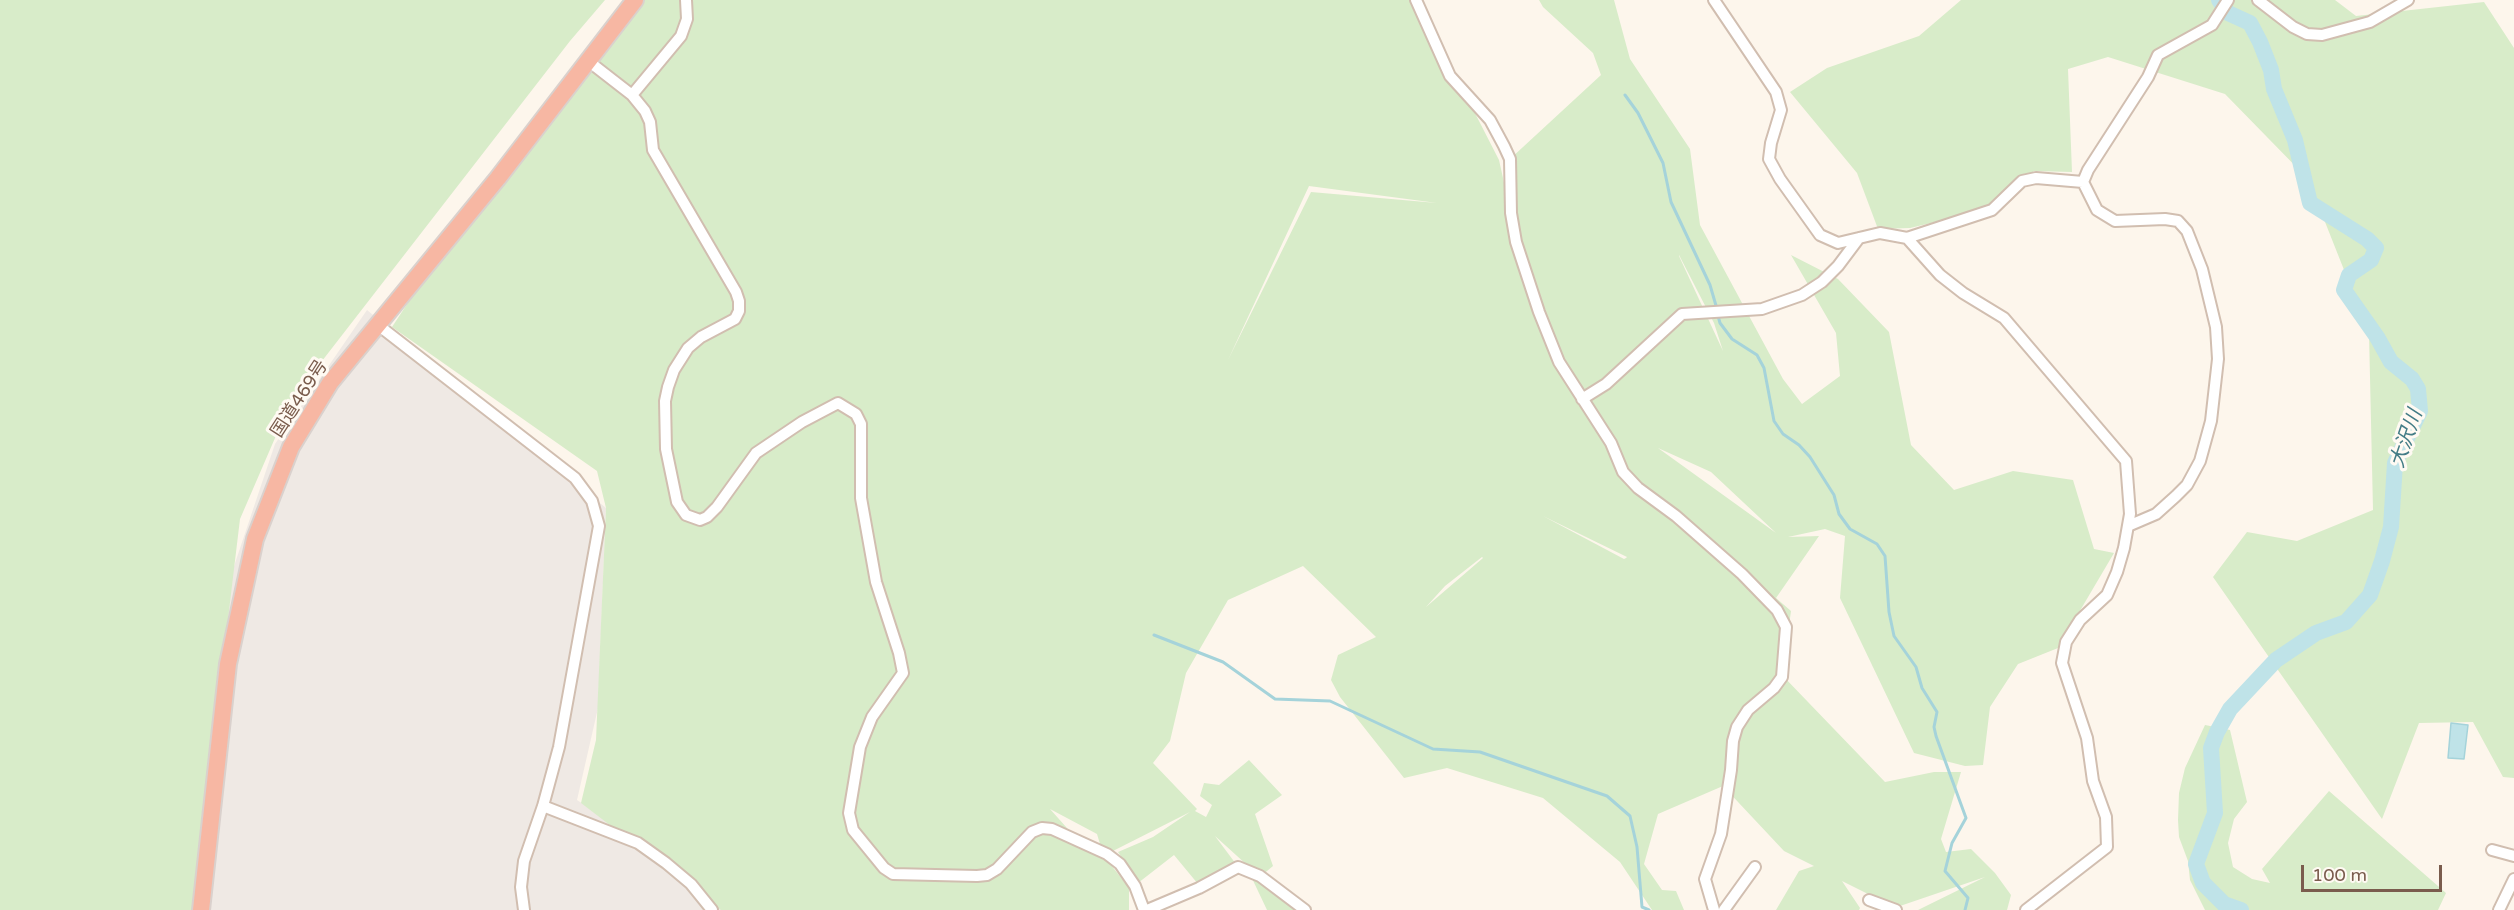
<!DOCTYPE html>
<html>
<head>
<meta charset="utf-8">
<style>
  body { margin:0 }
  #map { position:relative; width:2514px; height:910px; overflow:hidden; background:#fdf6ec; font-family:"Varela Round",sans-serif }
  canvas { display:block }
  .scale { position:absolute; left:2301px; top:865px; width:141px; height:27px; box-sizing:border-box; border:3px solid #7a5c4d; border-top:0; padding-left:8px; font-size:18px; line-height:21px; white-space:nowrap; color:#7a5c4d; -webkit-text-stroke:4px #fffaf3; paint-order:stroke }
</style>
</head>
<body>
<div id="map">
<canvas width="2514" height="910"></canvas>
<div class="scale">100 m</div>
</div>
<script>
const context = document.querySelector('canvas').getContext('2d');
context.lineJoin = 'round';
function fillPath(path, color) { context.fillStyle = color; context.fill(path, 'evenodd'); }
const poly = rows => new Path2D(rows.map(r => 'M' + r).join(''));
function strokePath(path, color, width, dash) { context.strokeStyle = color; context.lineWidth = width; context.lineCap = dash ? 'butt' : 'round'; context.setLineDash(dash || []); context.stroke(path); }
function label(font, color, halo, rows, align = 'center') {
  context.font = font + ' "Varela Round","Noto Sans JP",sans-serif'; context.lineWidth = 6; context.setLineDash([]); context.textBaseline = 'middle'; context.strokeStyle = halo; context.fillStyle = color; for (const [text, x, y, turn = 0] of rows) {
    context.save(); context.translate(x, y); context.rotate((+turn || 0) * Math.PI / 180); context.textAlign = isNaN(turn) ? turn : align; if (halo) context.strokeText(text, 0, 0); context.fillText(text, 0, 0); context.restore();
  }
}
fillPath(poly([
  [367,310,606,508,598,708,577,800,694,877,723,910,178,910,227,587,275,444]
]), '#efe9e4');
fillPath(poly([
  [0,0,605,0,570,41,291,401,240,519,193,910,0,910],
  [635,0,1417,0,1499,160,1511,214,1510,159,1601,75,1593,53,1543,7,1539,0,1614,0,1630,59,1690,149,1700,225,1783,379,1802,404,1840,376,1836,333,1791,255,1838,279,1889,332,1911,445,1954,490,2013,471,2073,480,2094,549,2114,553,2058,648,2018,664,1990,707,1983,765,1965,766,1914,753,1840,598,1845,536,1825,529,1788,537,1819,536,1776,598,1791,611,1782,675,1885,782,1934,772,1961,772,1941,839,1946,852,1971,849,1995,873,2011,895,2007,910,1918,910,1985,877,1900,906,1870,895,1842,881,1860,908,1859,910,1776,910,1799,871,1814,866,1784,851,1723,786,1658,814,1644,864,1662,890,1676,891,1684,910,1652,910,1620,862,1543,798,1447,768,1404,778,1340,697,1331,680,1338,655,1376,637,1303,566,1228,600,1186,673,1170,741,1153,763,1197,809,1195,811,1206,817,1212,805,1200,796,1204,783,1219,785,1249,760,1282,795,1255,814,1273,866,1261,876,1302,910,1267,910,1249,872,1258,875,1215,836,1239,868,1198,884,1174,855,1138,883,1118,852,1153,837,1190,812,1109,853,1100,844,1097,834,1050,809,1083,846,1108,861,1129,888,1129,910,721,910,581,803,596,740,606,508,597,471,392,327,457,228],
  [1309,186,1437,203,1311,192,1228,360],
  [1679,255,1714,323,1723,351,1679,256],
  [1658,448,1711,472,1776,533],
  [1543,516,1627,557,1626,558,1624,559],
  [1482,557,1483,558,1426,607,1445,586],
  [1961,0,2335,0,2356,16,2484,2,2514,48,2514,778,2503,777,2473,722,2419,723,2382,819,2213,577,2247,532,2297,541,2373,510,2369,333,2308,179,2225,94,2108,57,2068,69,2072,172,2034,171,1994,208,1910,228,1878,229,1857,173,1790,92,1827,68,1919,36],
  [2205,725,2230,730,2247,802,2234,819,2228,843,2233,867,2252,879,2270,883,2262,869,2329,791,2446,893,2438,910,2205,910,2190,880,2188,861,2179,837,2178,820,2179,793,2185,768]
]), '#d8ecc9');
const water = poly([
  [2451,723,2468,725,2464,759,2448,758,2451,723]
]);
fillPath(water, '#bfe3e8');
strokePath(water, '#a5d3da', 1.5);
strokePath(poly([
  [1625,95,1638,113,1663,163,1671,202,1710,285,1717,309],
  [1718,316,1720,323,1732,339,1757,355,1764,368,1774,421,1783,434,1799,445,1810,457,1834,495,1839,514,1850,529,1877,544,1885,556,1889,612,1894,636,1916,667,1922,688,1937,712,1934,727,1936,736,1966,818,1952,843,1945,871,1968,898,1965,910],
  [1154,635,1223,662,1275,699,1330,701,1433,749,1480,752,1607,796,1630,816,1637,847,1642,907,1649,910]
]), '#a5d3da', 3);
strokePath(poly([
  [2219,0,2228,13,2250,23,2260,42,2271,70,2274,89,2295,140,2310,203,2367,239,2376,248,2371,260,2349,275,2344,290,2377,337,2391,362,2412,379,2418,389,2420,411,2395,463,2391,527,2382,561,2370,595,2346,622,2316,633,2276,660,2230,709,2217,732,2211,748,2215,813,2196,864,2203,883,2224,904,2241,910]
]), '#bfe3e8', 16);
const minor = poly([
  [1416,0,1450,76,1490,120,1504,146,1510,159,1511,213,1516,242,1539,312,1559,362,1611,443,1623,472,1638,488,1676,516,1742,574,1777,610,1786,627,1782,677,1774,688,1748,710,1737,727,1733,741,1731,770,1721,834,1705,879,1714,910],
  [1714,0,1776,92,1781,110,1771,143,1769,159,1780,179,1820,235,1838,243,1880,233,1907,238,1940,275,1963,293,2004,318,2126,461,2130,514,2124,548,2117,572,2107,595,2080,620,2066,642,2062,663,2087,738,2093,781,2106,817,2107,847,2026,910],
  [2258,0,2293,27,2307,34,2322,35,2370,22,2408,0],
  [587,60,632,95,645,111,650,122,653,150,736,292,739,301,739,311,735,319,701,337,688,348,674,370,668,387,665,401,666,449,677,502,686,515,700,520,707,517,717,507,756,453,802,422,838,403,856,414,861,424,861,498,876,582,899,653,903,673,872,717,860,747,849,813,853,830,884,868,893,874,977,876,987,875,997,869,1032,832,1042,828,1052,829,1107,854,1120,864,1135,886,1144,910],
  [632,95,681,36,687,19,686,0],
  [1907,238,1992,210,2022,181,2036,178,2083,182],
  [378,325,575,478,592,501,599,526,559,747,543,806,524,861,521,887,524,910],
  [1582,399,1606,384,1682,314,1762,309,1802,295,1822,282,1838,266,1859,238],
  [2128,526,2156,514,2176,496,2187,485,2200,461,2211,421,2218,359,2216,327,2202,269,2187,231,2178,221,2165,219,2115,221,2097,210,2083,182,2088,170,2148,77,2158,55,2212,25,2228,0],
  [543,806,638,843,666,863,691,884,712,910],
  [2492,850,2514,856],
  [1869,900,1896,910],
  [1147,910,1199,888,1238,867,1260,876,1305,910],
  [1724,910,1755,867],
  [2499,910,2514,879]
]);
const highway = poly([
  [201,910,228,664,255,539,291,447,330,383,498,178,635,0]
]);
strokePath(minor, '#d1beb0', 14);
strokePath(highway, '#dad1cd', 20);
strokePath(minor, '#fff', 10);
strokePath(highway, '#f7b7a3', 16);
label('18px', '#7a5c4d', '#fffaf3', [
  ["国道469号",300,399,-57]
]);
label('italic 20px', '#437c86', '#fffaf3', [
  ["大沢川",2407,439,-71]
]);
</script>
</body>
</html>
